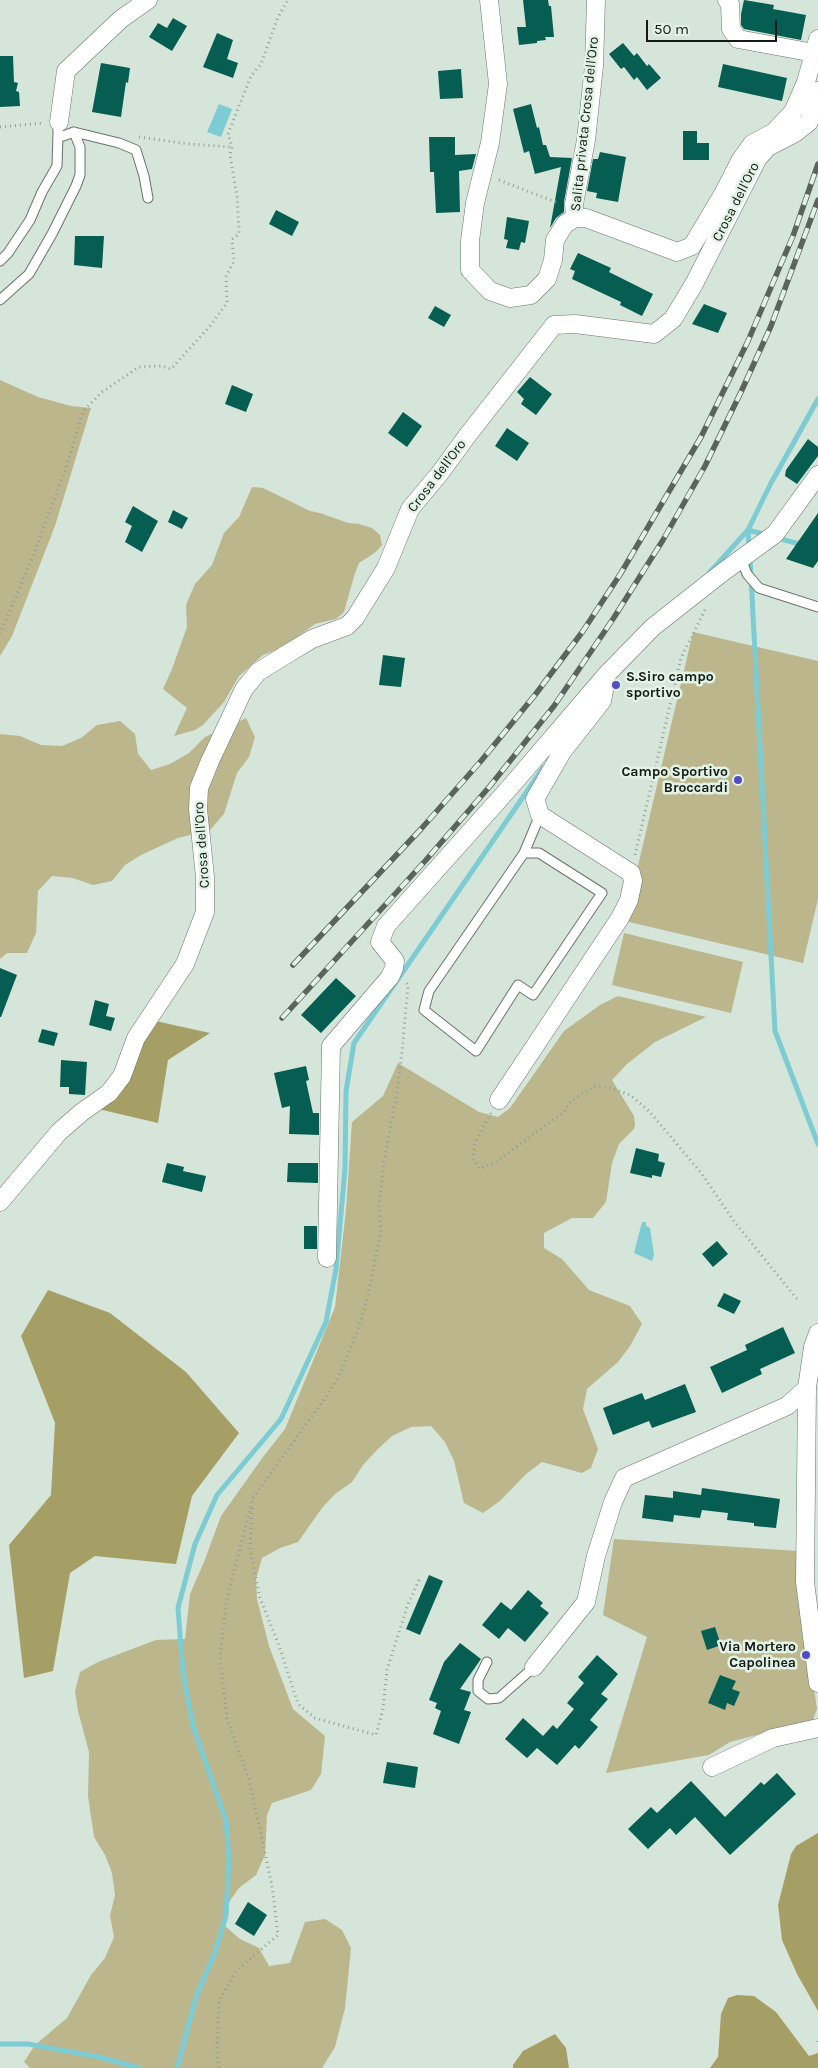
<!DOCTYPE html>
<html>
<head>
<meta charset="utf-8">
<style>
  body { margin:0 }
  #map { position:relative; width:818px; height:2068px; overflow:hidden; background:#d5e5d9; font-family:Karla,sans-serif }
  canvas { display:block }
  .scale { position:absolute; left:646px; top:20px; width:131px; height:22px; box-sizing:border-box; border:2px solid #151a16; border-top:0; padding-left:6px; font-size:15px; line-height:18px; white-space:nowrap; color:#151a16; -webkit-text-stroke:4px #e2f3e6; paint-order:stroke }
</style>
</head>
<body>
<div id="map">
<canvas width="818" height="2068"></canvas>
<div class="scale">50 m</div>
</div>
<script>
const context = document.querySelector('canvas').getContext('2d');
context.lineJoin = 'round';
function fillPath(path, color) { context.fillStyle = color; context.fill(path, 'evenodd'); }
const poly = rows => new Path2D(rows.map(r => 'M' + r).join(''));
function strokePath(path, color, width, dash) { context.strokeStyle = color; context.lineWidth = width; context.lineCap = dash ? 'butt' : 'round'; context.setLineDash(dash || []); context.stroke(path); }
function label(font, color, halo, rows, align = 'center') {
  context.font = font + ' Karla,sans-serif'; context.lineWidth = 5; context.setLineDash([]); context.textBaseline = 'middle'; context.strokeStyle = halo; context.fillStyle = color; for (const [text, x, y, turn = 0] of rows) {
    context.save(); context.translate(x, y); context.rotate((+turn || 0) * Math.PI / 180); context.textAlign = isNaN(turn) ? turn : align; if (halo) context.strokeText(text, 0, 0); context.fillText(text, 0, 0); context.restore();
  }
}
fillPath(poly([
  [0,380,38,397,71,406,91,408,55,526,12,636,0,656],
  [252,487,263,488,310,511,320,513,348,523,359,524,372,528,380,535,382,545,376,552,359,563,355,573,344,612,336,619,315,624,282,648,263,655,239,676,224,702,203,725,195,730,174,736,187,708,163,689,172,669,187,627,186,605,195,584,212,565,224,533,239,517],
  [693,632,818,661,818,899,803,963,625,921],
  [246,718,255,737,249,757,237,773,224,814,210,830,178,838,141,855,125,865,112,881,93,885,73,878,52,876,38,891,36,933,27,953,7,953,0,959,0,734,20,736,41,745,62,746,81,738,97,725,120,721,135,734,138,754,151,770,170,764,189,753,205,737],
  [624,933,743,962,731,1013,612,985],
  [618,996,706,1017,655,1042,627,1064,612,1080,634,1116,635,1125,634,1129,619,1144,612,1163,606,1202,593,1218,572,1218,544,1233,544,1248,562,1259,589,1290,630,1306,642,1324,630,1346,618,1362,587,1389,583,1409,598,1449,591,1468,582,1473,542,1462,526,1474,500,1501,483,1513,464,1503,454,1461,445,1442,431,1426,411,1427,392,1436,378,1449,363,1465,352,1482,335,1494,322,1508,298,1542,280,1548,262,1558,256,1579,257,1599,269,1646,293,1709,325,1736,321,1774,311,1790,272,1803,267,1815,265,1855,256,1875,239,1888,227,1905,225,1926,240,1939,259,1948,269,1966,290,1963,305,1922,325,1919,342,1930,351,1948,345,2008,335,2047,322,2068,30,2068,24,2062,35,2045,67,2018,91,1975,105,1958,114,1937,110,1916,115,1895,112,1873,105,1855,94,1837,88,1796,89,1752,78,1711,75,1691,80,1672,98,1662,156,1640,185,1639,190,1594,204,1562,221,1516,263,1457,285,1429,335,1307,346,1210,352,1122,383,1096,398,1063,479,1112,498,1117,510,1108,564,1031,600,1005],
  [614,1539,798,1551,800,1588,817,1709,813,1720,730,1742,709,1755,606,1773,647,1637,603,1615]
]), '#bbb68c');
fillPath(poly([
  [151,1020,210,1033,168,1060,158,1123,94,1108],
  [48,1290,110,1313,186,1372,239,1433,192,1496,176,1564,95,1556,70,1573,53,1671,24,1678,9,1545,51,1495,55,1423,21,1336],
  [818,1833,818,2011,797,1974,782,1940,778,1905,791,1854,796,1846],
  [737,1995,754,1996,776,2012,809,2056,818,2053,818,2068,710,2068,718,2057,721,2014,728,1998],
  [555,2034,566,2048,569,2068,513,2068,513,2065,523,2051]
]), '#a59f66');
fillPath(poly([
  [219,104,232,109,221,137,207,132],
  [642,1222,646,1222,646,1226,650,1228,654,1255,652,1261,634,1253]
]), '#7dcbd3');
strokePath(poly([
  [748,530,749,547],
  [748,530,767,535],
  [777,538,803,545],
  [750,558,775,1031,818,1144],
  [710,572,748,530,770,485,818,399],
  [0,2044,28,2044,99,2057,139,2068],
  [177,2068,196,1997,215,1952,226,1916,229,1859,226,1821,193,1726,183,1673,178,1608,195,1544,217,1495,281,1419,326,1322,336,1269,345,1169,346,1091,354,1043,543,768]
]), '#7dcbd3', 5);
fillPath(poly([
  [523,0,548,0,549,6,551,6,554,37,545,37,546,40,537,41,537,43,519,45,517,27,526,27],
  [744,0,774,5,773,9,806,15,801,40,744,29,741,25,741,14],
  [173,18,187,26,172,51,149,37,158,23,167,28],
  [217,33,233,40,227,59,238,63,233,78,203,67],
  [623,43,634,56,637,53,647,66,649,64,661,78,647,90,637,77,634,80,624,67,621,69,609,54],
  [0,56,13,56,14,82,18,83,16,91,19,92,20,106,0,107],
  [101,63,130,68,128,83,126,82,121,117,92,112],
  [723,64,787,78,782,101,718,87],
  [461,69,463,98,440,99,438,71],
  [531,104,537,128,539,127,543,145,546,145,550,157,572,158,564,202,564,212,556,218,550,228,561,167,535,174,529,151,524,153,513,109],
  [683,131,697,131,697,143,709,143,709,160,683,160],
  [429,137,455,137,455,155,476,154,472,169,459,171,460,212,436,213,434,172,430,172],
  [600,152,626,157,618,202,596,198,597,193,587,191,593,159,598,159],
  [276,210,299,222,292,236,269,224],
  [507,217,529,221,525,243,521,242,519,250,506,248,508,240,504,239],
  [75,236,104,236,102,268,74,265],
  [578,253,611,268,609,272,653,294,642,316,620,305,621,302,572,279,575,271,570,269],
  [704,304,727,313,718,333,692,324],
  [435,306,451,315,444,327,428,318],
  [530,377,552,394,536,415,521,404,524,399,517,392],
  [232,385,253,394,246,412,225,404],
  [403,412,422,426,407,447,388,433],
  [507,428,529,443,517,461,495,446],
  [808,439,818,447,818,456,797,484,785,476,786,470],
  [133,506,158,521,142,552,125,542,132,526,125,522],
  [173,510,188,518,182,529,168,522],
  [818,513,818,561,813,568,786,559],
  [383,655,405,658,401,687,379,685],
  [0,968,17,975,1,1017,0,1017],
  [336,978,356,996,321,1033,301,1015],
  [95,1000,109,1004,106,1016,115,1018,111,1031,89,1025],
  [42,1029,58,1033,54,1046,38,1042],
  [61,1060,87,1062,85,1095,69,1094,69,1087,60,1087],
  [306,1066,309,1080,306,1081,313,1113,319,1113,319,1135,289,1134,290,1106,282,1108,274,1073],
  [636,1148,659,1154,658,1161,665,1163,661,1177,652,1175,652,1178,630,1173],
  [167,1163,184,1167,183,1171,206,1176,202,1192,162,1182],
  [288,1163,318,1163,318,1183,287,1182],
  [304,1226,317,1226,317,1249,304,1249],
  [717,1241,728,1254,713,1267,702,1254],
  [724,1293,741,1301,734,1314,717,1306],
  [783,1327,795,1353,760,1369,762,1374,722,1393,710,1367,747,1350,745,1345],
  [685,1384,696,1412,652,1428,649,1421,613,1435,603,1408,642,1393,645,1400],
  [702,1488,780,1499,776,1528,754,1526,754,1523,727,1520,728,1513,702,1510,700,1518,674,1515,673,1522,642,1518,645,1495,673,1498,673,1491,701,1495],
  [429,1575,443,1581,420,1635,406,1629],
  [528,1590,543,1603,540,1606,549,1613,525,1642,508,1628,499,1639,482,1625,501,1602,511,1610],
  [715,1627,721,1645,707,1650,701,1631],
  [460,1643,481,1659,460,1689,471,1692,464,1710,471,1712,459,1744,433,1734,441,1711,435,1708,437,1703,429,1700,444,1662],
  [597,1655,618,1674,601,1694,608,1699,590,1720,598,1727,579,1749,575,1745,557,1765,537,1748,527,1758,505,1739,523,1718,543,1736,553,1725,557,1729,574,1709,567,1703,584,1683,578,1677],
  [720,1675,736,1681,732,1689,740,1692,734,1706,727,1703,725,1710,708,1703],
  [387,1762,418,1767,415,1788,383,1783],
  [777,1773,796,1794,730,1855,695,1817,676,1835,670,1828,648,1849,628,1829,651,1807,657,1813,691,1781,725,1817,761,1782,764,1785],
  [248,1902,267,1915,254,1936,235,1924]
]), '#055e51');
const lane = poly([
  [58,129,58,134,63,136,74,132,119,143,136,150,144,176,148,198],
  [0,261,8,253,30,220,42,192,57,166,58,134],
  [0,300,29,274,52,234,76,186,80,175,80,147,74,132],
  [741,558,747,574,759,588,818,607],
  [524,853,539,853,602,893,533,995,518,985,476,1051,424,1010,429,991,524,853,540,815],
  [487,1662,478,1680,478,1691,488,1699,499,1698,534,1667]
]);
const street = poly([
  [489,0,498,84,490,143,475,203,470,241,470,270,490,291,510,298,531,295,547,279,553,260,555,240,565,224,575,218,586,218,677,252,692,246,723,194,740,161,752,144,774,132,793,112,806,82,818,39],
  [727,0,730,4,731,29,738,39,814,53],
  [59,122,66,71,121,19,148,0],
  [575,218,574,204,586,140,594,66,596,0],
  [499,1100,620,918,629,900,633,881,631,873,540,815,535,799,562,752,602,701,607,674],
  [0,1202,59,1132,82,1112,109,1093,122,1076,136,1038,185,964,205,912,205,877,198,809,199,788,210,761,244,689,258,672,287,654,312,639,347,626,355,618,386,568,410,509,440,473,467,436,554,325,575,324,654,334,673,319,694,284,758,158,768,147,795,133,809,122,818,91],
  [327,1258,331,1046,390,977,394,968,395,961,380,942,386,926,512,785,607,674,653,627,723,572,775,534,818,475],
  [818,1333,813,1347,807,1388,805,1582,818,1683],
  [534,1667,586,1602,596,1556,613,1502,624,1478,787,1406,807,1388],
  [712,1767,773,1738,818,1728]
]);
strokePath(lane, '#67756a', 11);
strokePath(street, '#67756a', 19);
strokePath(poly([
  [0,127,44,123],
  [139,137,189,144,232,147],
  [499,180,558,203],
  [0,634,33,556,67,465,83,411,102,392,139,367,162,366,171,369,210,326,227,303,226,277,234,261,232,239,239,234,239,229,237,197,230,155,232,147,228,134,251,76,261,64,278,17,288,0],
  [635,855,681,658,706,608],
  [491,1113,475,1143,473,1159,480,1169,497,1161,564,1112,571,1101,594,1086,610,1088,630,1095,649,1111,702,1174,733,1220,797,1299],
  [252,1508,250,1550,260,1598,278,1643,298,1704,315,1718,376,1735,383,1709,387,1670,408,1604,420,1578],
  [818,2041,818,2045],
  [219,2068,217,2055,219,2001,237,1970,278,1935,272,1886,249,1779,227,1719,220,1655,227,1598,253,1498,328,1394,341,1372,356,1335,367,1300,381,1231,379,1206,384,1161,397,1092,402,1052,408,985,406,982]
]), '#919d94', 3, [1, 4]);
strokePath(lane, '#fff', 9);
strokePath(street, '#fff', 18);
const rail = poly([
  [293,965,421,829,481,761,535,695,583,631,621,573,701,437,748,341,793,236,818,164],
  [282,1018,426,860,490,786,554,706,613,619,663,540,705,466,741,392,771,326,818,200]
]);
strokePath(rail, '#5a635c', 5.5);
strokePath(rail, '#e2f3e6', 4, [11]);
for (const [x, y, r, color] of [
  [616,685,5,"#524dc4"],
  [738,780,5,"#524dc4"],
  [806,1655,5,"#524dc4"]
]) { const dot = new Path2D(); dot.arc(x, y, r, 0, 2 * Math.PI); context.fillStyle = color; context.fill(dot); strokePath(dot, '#e2f3e6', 2); }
label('14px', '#151a16', '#e2f3e6', [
  ["Salita privata Crosa dell'Oro",585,124,-84],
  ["Crosa dell'Oro",736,202,-63],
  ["Crosa dell'Oro",437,476,-53],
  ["Crosa dell'Oro",202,845,-94]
]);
label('bold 14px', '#151a16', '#e2f3e6', [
  ["S.Siro campo",626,677,"left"],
  ["sportivo",626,693,"left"],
  ["Campo Sportivo",728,772],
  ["Broccardi",728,788],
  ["Via Mortero",796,1647],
  ["Capolinea",796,1663]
], 'right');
</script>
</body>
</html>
